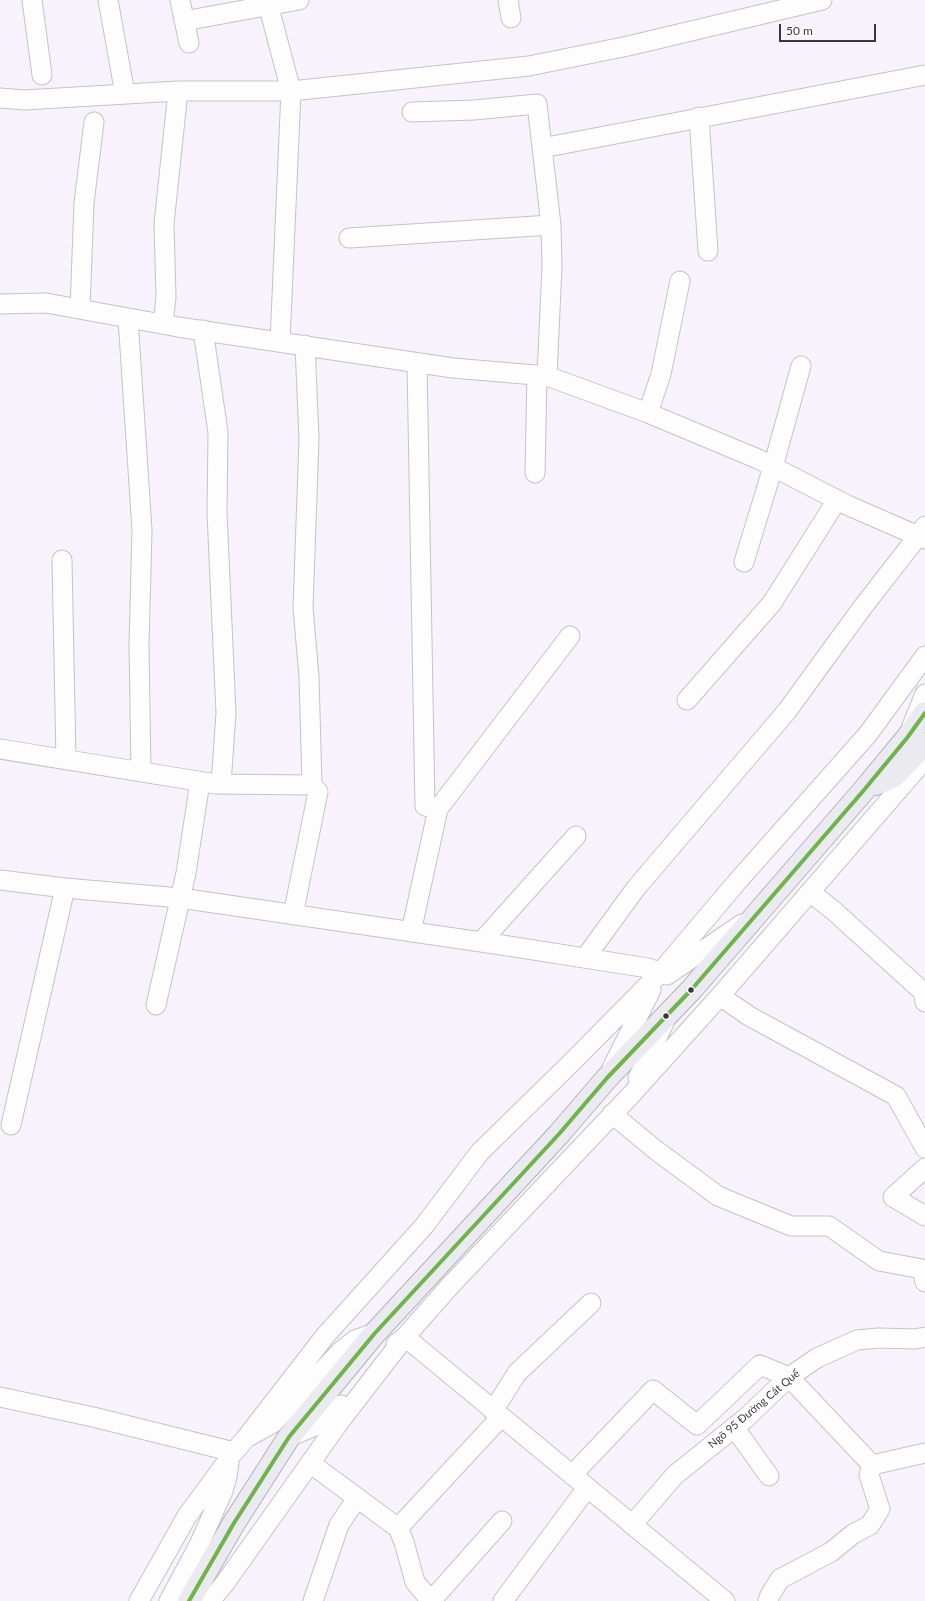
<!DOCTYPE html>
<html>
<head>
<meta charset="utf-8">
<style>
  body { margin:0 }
  #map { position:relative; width:925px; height:1601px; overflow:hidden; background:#f7f2fb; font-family:Lato,sans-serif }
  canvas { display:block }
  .scale { position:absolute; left:779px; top:24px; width:97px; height:18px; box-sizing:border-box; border:2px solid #3a363d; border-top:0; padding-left:5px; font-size:12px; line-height:14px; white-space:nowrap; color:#3a363d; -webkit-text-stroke:3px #fff; paint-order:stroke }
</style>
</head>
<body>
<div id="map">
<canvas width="925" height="1601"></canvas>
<div class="scale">50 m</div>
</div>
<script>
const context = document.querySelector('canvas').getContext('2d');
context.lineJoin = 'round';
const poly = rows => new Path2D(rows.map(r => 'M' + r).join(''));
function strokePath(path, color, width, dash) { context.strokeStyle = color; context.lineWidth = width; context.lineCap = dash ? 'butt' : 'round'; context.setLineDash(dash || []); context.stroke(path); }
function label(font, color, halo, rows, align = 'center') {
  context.font = font + ' Lato,sans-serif'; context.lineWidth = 3; context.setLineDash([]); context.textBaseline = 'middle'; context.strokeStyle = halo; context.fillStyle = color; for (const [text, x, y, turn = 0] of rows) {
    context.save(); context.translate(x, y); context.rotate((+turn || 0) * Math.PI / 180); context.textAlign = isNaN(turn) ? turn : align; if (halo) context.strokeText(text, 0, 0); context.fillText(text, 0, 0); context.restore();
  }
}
const minor = poly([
  [32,0,42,75],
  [108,0,125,94],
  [180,0,189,43],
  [267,0,291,91,280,342],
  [508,0,511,18],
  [184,21,299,0],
  [0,98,24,100,178,91,291,91,529,66,628,46,822,0],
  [412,112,474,110,537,104,551,225,552,266,547,376],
  [699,117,708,251],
  [542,148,925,75],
  [349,238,551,225],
  [0,304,46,303,178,327,453,368,547,376,648,413,758,459,847,505,925,539],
  [80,309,84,203,94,122],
  [128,318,142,530,139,645,141,772],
  [163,324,166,297,164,224,178,91],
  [203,330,218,432,217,513,226,713,221,784],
  [648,413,661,374,680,281],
  [535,473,537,375],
  [62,560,66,760],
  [744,562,773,467,801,366],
  [687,700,772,603,837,500],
  [912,726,925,694],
  [0,749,216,784,312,785,309,677,303,608,309,439,305,345],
  [438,809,570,636],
  [0,880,65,888,11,1125],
  [65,888,180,898,502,945,648,968,667,975,742,924],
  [810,892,834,911,921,990,924,995,925,1002],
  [293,915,318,792,312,785],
  [411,932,438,809,425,806,417,363],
  [481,942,576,836],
  [585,958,636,888,787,711,862,608,918,536,925,526],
  [720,996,749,1016,896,1096,925,1148],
  [156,1005,186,873,200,782],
  [612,1068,651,990],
  [638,1078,664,1023],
  [612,1114,657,1151,718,1196,791,1226,829,1226,879,1261,922,1269,925,1282],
  [925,1168,893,1197,925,1216],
  [396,1344,405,1337,725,1601],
  [0,1397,93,1417,234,1452,246,1438,273,1423,340,1352,355,1340,375,1333],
  [493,1411,517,1373,591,1303],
  [734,1427,769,1476],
  [289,1437,324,1422,332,1416,341,1405],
  [246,1438,325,1336,424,1226,480,1152,573,1061,660,973,736,883,868,734,925,656],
  [310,1463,398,1528,404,1542,415,1582,431,1601],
  [572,1475,653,1390,697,1425,760,1365,789,1377,872,1465,925,1453],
  [632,1525,675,1475,746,1418,789,1377,817,1358,857,1340,879,1338,915,1339,925,1337],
  [398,1528,501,1417],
  [139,1601,187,1516,229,1459],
  [169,1601,198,1547,223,1491,227,1477,229,1462],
  [210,1601,225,1583,340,1421,405,1337,449,1287,630,1096,720,996,925,759],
  [313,1601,339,1525,357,1498],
  [431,1601,502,1521],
  [503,1601,587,1488],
  [768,1601,770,1595,780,1579,831,1552,853,1534,870,1525,880,1509,869,1475,872,1465]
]);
const major = poly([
  [876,784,894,776,925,744],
  [189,1601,234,1523,289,1437,375,1333,559,1134,607,1078,692,989,864,790,907,738,925,713]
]);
strokePath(minor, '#c6c2c8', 21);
strokePath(major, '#b4b2be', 24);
strokePath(minor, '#fefdfe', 19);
strokePath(major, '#ebeaf0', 22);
strokePath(poly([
  [189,1601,234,1523,289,1437,375,1333,559,1134,607,1078,692,989,864,790,907,738,925,713]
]), '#70b24b', 4);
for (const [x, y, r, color] of [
  [691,990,3.5,"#3a363d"],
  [666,1016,3.5,"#3a363d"]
]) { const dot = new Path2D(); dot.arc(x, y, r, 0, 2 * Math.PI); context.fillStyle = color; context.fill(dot); strokePath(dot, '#fff', 1.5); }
label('11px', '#3a363d', '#fff', [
  ["Ngõ 95 Đường Cát Quế",754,1409,-40]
]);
</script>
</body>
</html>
